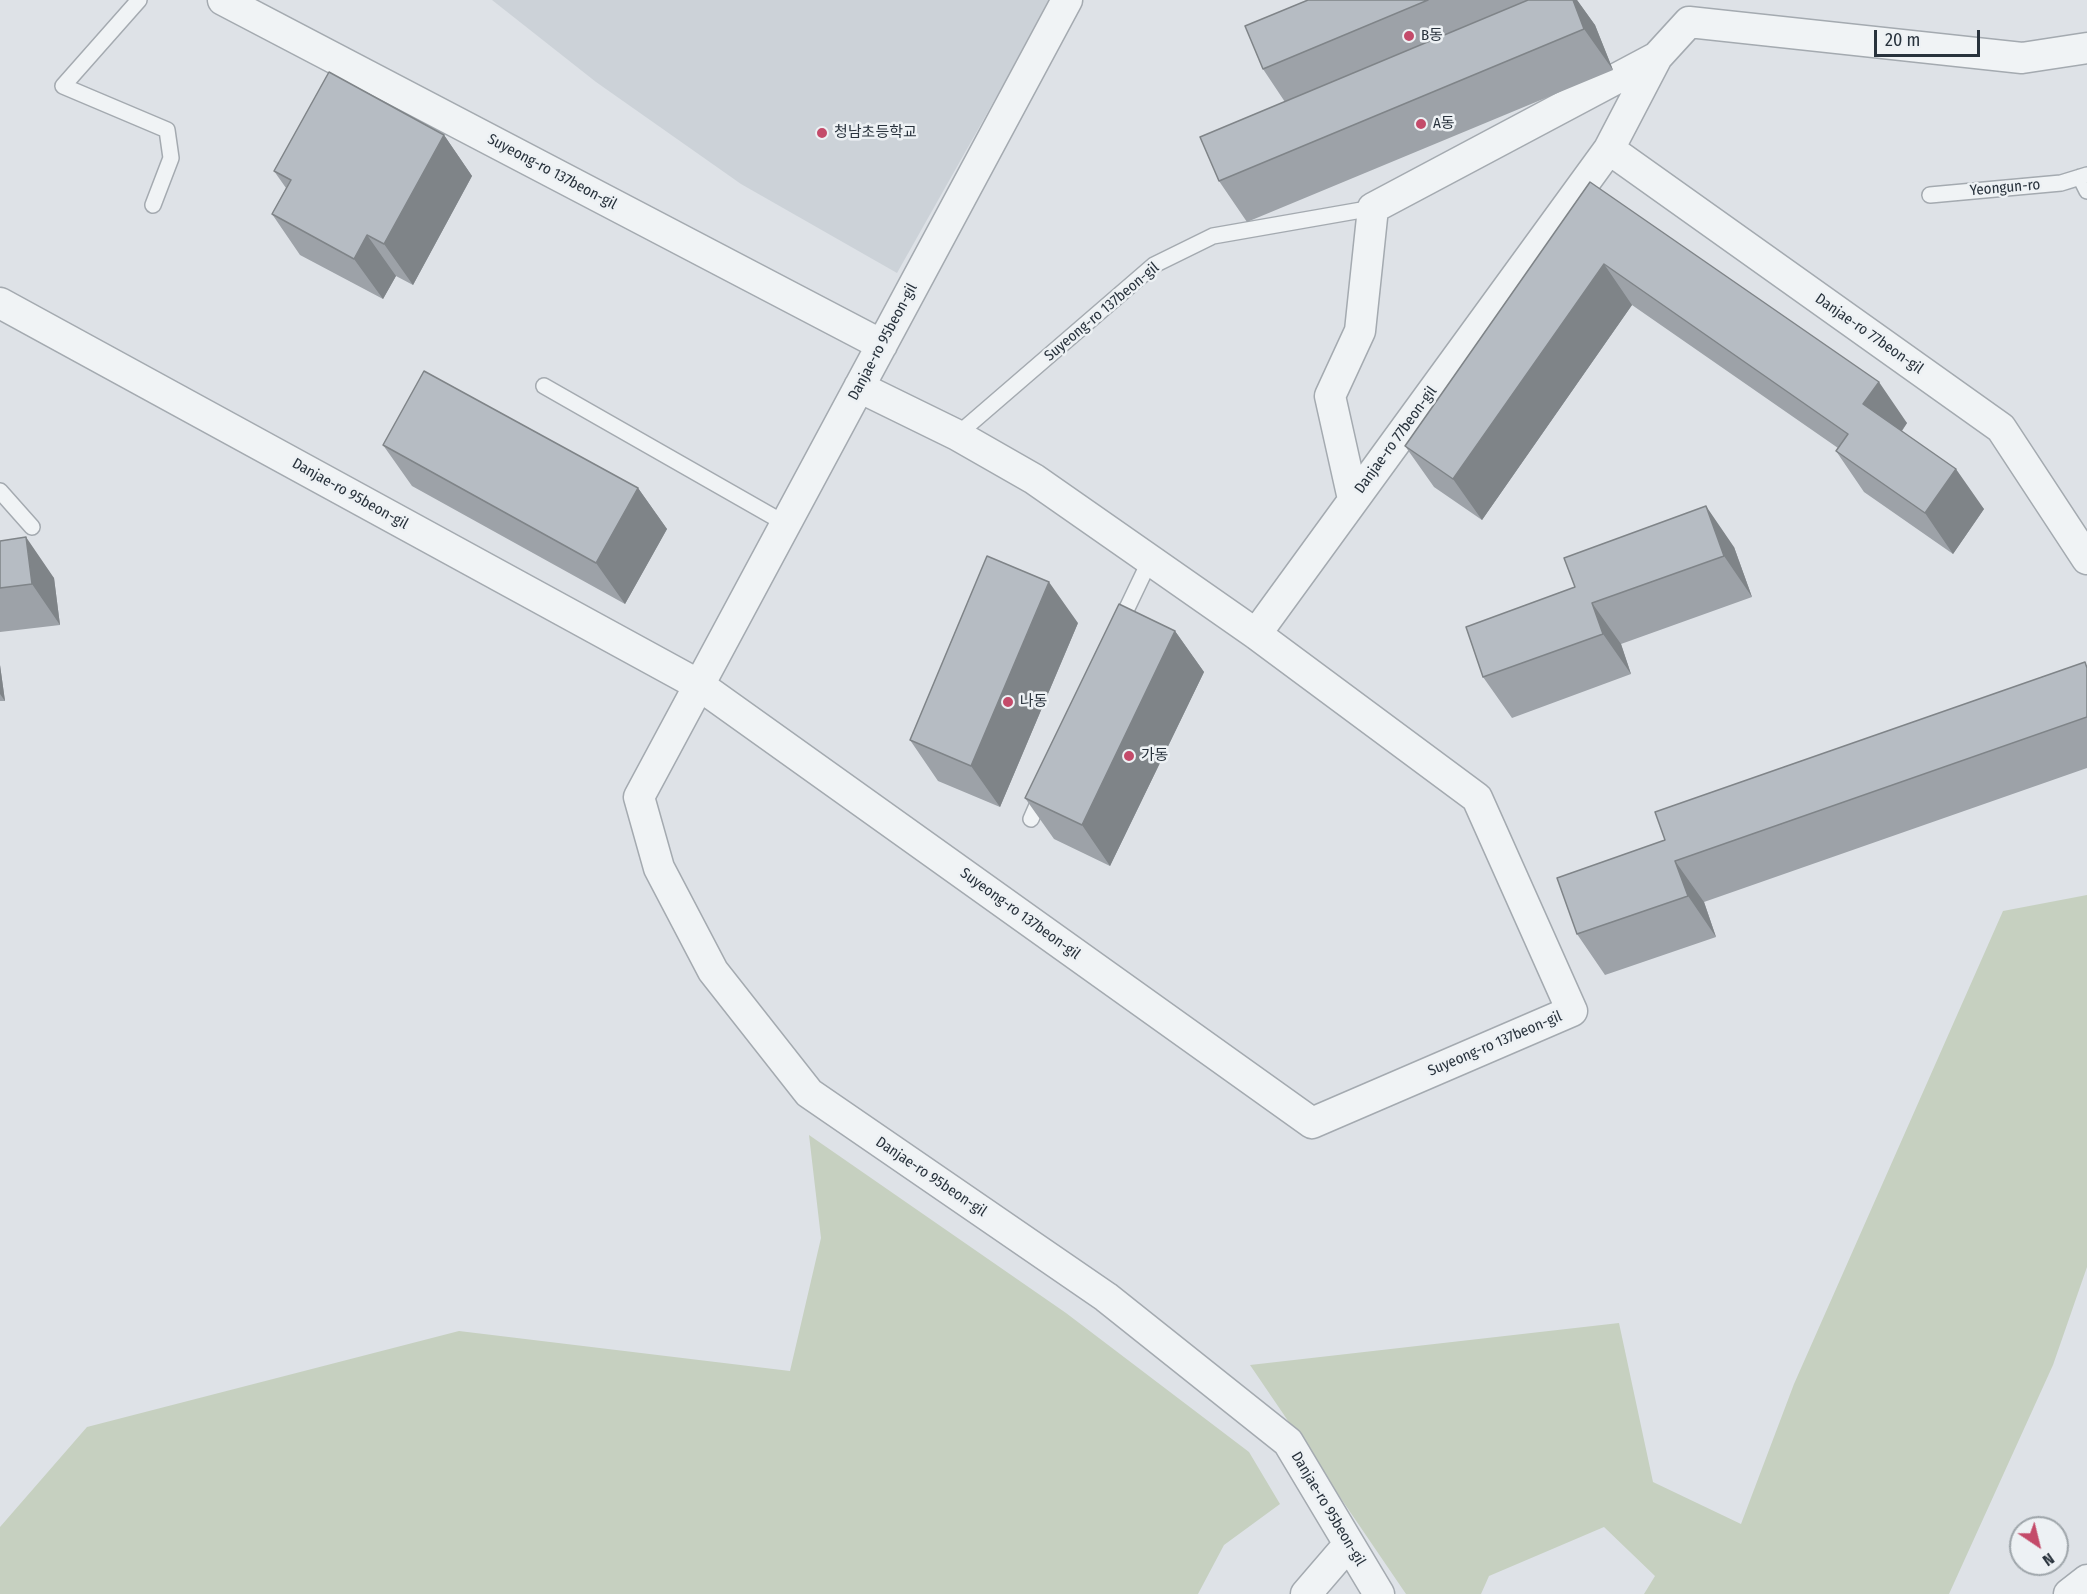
<!DOCTYPE html>
<html>
<head>
<meta charset="utf-8">
<style>
  body { margin:0 }
  #map { position:relative; width:2087px; height:1594px; overflow:hidden; background:#dee2e7; font-family:"Fira Sans Condensed",sans-serif }
  canvas { display:block }
  .north { position:absolute; left:2009px; top:1516px; width:60px; height:60px; box-sizing:border-box; background:#edf1f4; border:2px solid #9ea5aa; border-radius:50%; rotate:145deg; font-size:16px; font-weight:700; line-height:24px; text-align:center; color:#28323c }
  .north::after { content:''; display:block; margin:auto; width:21px; height:27px; background:#c44b6a; clip-path:polygon(50% 0,100% 100%,50% 72%,0 100%) }
  .scale { position:absolute; left:1874px; top:30px; width:106px; height:27px; box-sizing:border-box; border:3px solid #28323c; border-top:0; padding-left:8px; font-size:18px; line-height:21px; white-space:nowrap; color:#28323c; -webkit-text-stroke:4px #edf1f4; paint-order:stroke }
</style>
</head>
<body>
<div id="map">
<canvas width="2087" height="1594"></canvas>
<div class="north">N</div>
<div class="scale">20 m</div>
</div>
<script>
const context = document.querySelector('canvas').getContext('2d');
context.lineJoin = 'round';
function fillPath(path, color) { context.fillStyle = color; context.fill(path, 'evenodd'); }
const poly = rows => new Path2D(rows.map(r => 'M' + r).join(''));
function strokePath(path, color, width, dash) { context.strokeStyle = color; context.lineWidth = width; context.lineCap = dash ? 'butt' : 'round'; context.setLineDash(dash || []); context.stroke(path); }
function label(font, color, halo, rows, align = 'center') {
  context.font = font + ' "Fira Sans Condensed","Noto Sans KR",sans-serif'; context.lineWidth = 5; context.setLineDash([]); context.textBaseline = 'middle'; context.strokeStyle = halo; context.fillStyle = color; for (const [text, x, y, turn = 0] of rows) {
    context.save(); context.translate(x, y); context.rotate((+turn || 0) * Math.PI / 180); context.textAlign = isNaN(turn) ? turn : align; if (halo) context.strokeText(text, 0, 0); context.fillText(text, 0, 0); context.restore();
  }
}
fillPath(poly([
  [492,0,1051,0,897,273,741,184,596,82]
]), '#ccd2d8');
fillPath(poly([
  [2087,895,2087,1267,2053,1365,1949,1594,1644,1594,1655,1576,1604,1527,1489,1576,1481,1594,1406,1594,1250,1365,1619,1323,1653,1482,1741,1524,1794,1384,2003,911],
  [809,1135,1066,1313,1249,1452,1280,1504,1224,1545,1198,1594,0,1594,0,1527,87,1427,459,1331,790,1371,821,1238]
]), '#c6d0c0');
const service = poly([
  [139,0,63,86,167,130,171,158,153,205],
  [2080,177,2087,191],
  [1930,195,2061,183,2087,175],
  [544,386,786,524],
  [957,435,1154,265,1213,236,1373,208],
  [0,491,32,527],
  [1119,625,1150,560],
  [1031,819,1042,794]
]);
const minor = poly([
  [223,0,882,345],
  [1067,0,639,797,659,868,713,971,809,1093,1106,1297,1288,1442,1379,1594],
  [2087,48,2022,58,1689,22,1657,57,1609,149,2001,428,2087,559],
  [0,303,699,685,1312,1123,1572,1011,1477,798,1256,634,1034,479,957,435,859,387],
  [1353,499,1330,396,1360,331,1373,208,1657,57],
  [1256,634,1609,149],
  [1306,1594,1349,1544],
  [2069,1594,2087,1580]
]);
strokePath(service, '#a4aab0', 18);
strokePath(minor, '#a4aab0', 33);
strokePath(service, '#f0f3f5', 15);
strokePath(minor, '#f0f3f5', 30);
fillPath(poly([
  [1308,0,1577,0,1595,25,1613,70,1247,222,1219,181,1285,102,1263,69],
  [444,135,472,176,413,285,396,276,383,299,300,255,272,214,286,188,274,171],
  [1590,182,1907,423,1902,431,1984,509,1953,554,1864,492,1836,451,1838,448,1632,305,1482,520,1434,487,1405,446],
  [383,445,638,488,667,529,625,604,412,486],
  [0,541,54,578,60,625,0,632],
  [1734,547,1752,597,1621,644,1631,674,1512,718,1483,677,1466,627],
  [1078,623,1000,807,938,781,910,740],
  [1175,631,1204,672,1110,866,1054,839,1025,798],
  [0,665,5,701,0,701],
  [2087,665,2087,768,1704,902,1716,937,1605,975,1577,934,1665,840]
]), '#9da2a8');
fillPath(poly([
  [1573,0,1577,0,1595,25,1613,70,1584,29],
  [444,135,472,176,413,285,384,244],
  [367,235,396,276,383,299,354,259],
  [1604,264,1632,305,1482,520,1453,479],
  [1879,382,1907,423,1892,445,1863,404],
  [1956,469,1984,509,1953,554,1925,513],
  [638,488,667,529,625,604,596,563],
  [1706,506,1734,547,1752,597,1724,556],
  [26,537,54,578,60,625,32,584],
  [1049,582,1078,623,1000,807,971,766],
  [1592,603,1621,644,1631,674,1603,634],
  [1175,631,1204,672,1110,866,1082,825],
  [0,665,5,701,0,694],
  [1675,861,1704,902,1716,937,1688,896]
]), '#7f8488');
const building = poly([
  [1308,0,1428,0,1263,69,1245,26,1308,0],
  [1528,0,1573,0,1584,29,1219,181,1200,137,1528,0],
  [329,72,444,135,384,244,367,235,354,259,272,214,291,180,274,171,329,72],
  [1590,182,1879,382,1863,404,1956,469,1925,513,1836,451,1848,434,1604,264,1453,479,1405,446,1590,182],
  [424,371,638,488,596,563,383,445,424,371],
  [1706,506,1724,556,1592,603,1603,634,1483,677,1466,627,1575,587,1564,558,1706,506],
  [26,537,32,584,0,588,0,541,26,537],
  [987,556,1049,582,971,766,910,740,987,556],
  [1119,604,1175,631,1082,825,1025,798,1119,604],
  [2085,662,2087,668,2087,717,1675,861,1688,896,1577,934,1557,878,1665,840,1655,812,2085,662]
]);
fillPath(building, '#b6bcc3');
strokePath(building, '#7f8488', 1.5);
for (const [x, y, r, color] of [
  [1409,36,6,"#c44b6a"],
  [1421,124,6,"#c44b6a"],
  [822,133,6,"#c44b6a"],
  [1008,702,6,"#c44b6a"],
  [1129,756,6,"#c44b6a"]
]) { const dot = new Path2D(); dot.arc(x, y, r, 0, 2 * Math.PI); context.fillStyle = color; context.fill(dot); strokePath(dot, '#edf1f4', 2); }
label('15px', '#28323c', '#edf1f4', [
  ["B동",1421,36],
  ["A동",1433,124],
  ["청남초등학교",834,133],
  ["나동",1020,702],
  ["가동",1141,756]
], 'left');
label('15px', '#28323c', '#edf1f4', [
  ["Suyeong-ro 137beon-gil",552,172,28],
  ["Yeongun-ro",2005,188,-5],
  ["Suyeong-ro 137beon-gil",1102,312,-40],
  ["Danjae-ro 77beon-gil",1869,334,35],
  ["Danjae-ro 95beon-gil",883,342,-62],
  ["Danjae-ro 77beon-gil",1396,440,-54],
  ["Danjae-ro 95beon-gil",350,494,29],
  ["Suyeong-ro 137beon-gil",1020,914,36],
  ["Suyeong-ro 137beon-gil",1495,1044,-23],
  ["Danjae-ro 95beon-gil",931,1177,34],
  ["Danjae-ro 95beon-gil",1328,1509,59]
]);
</script>
</body>
</html>
